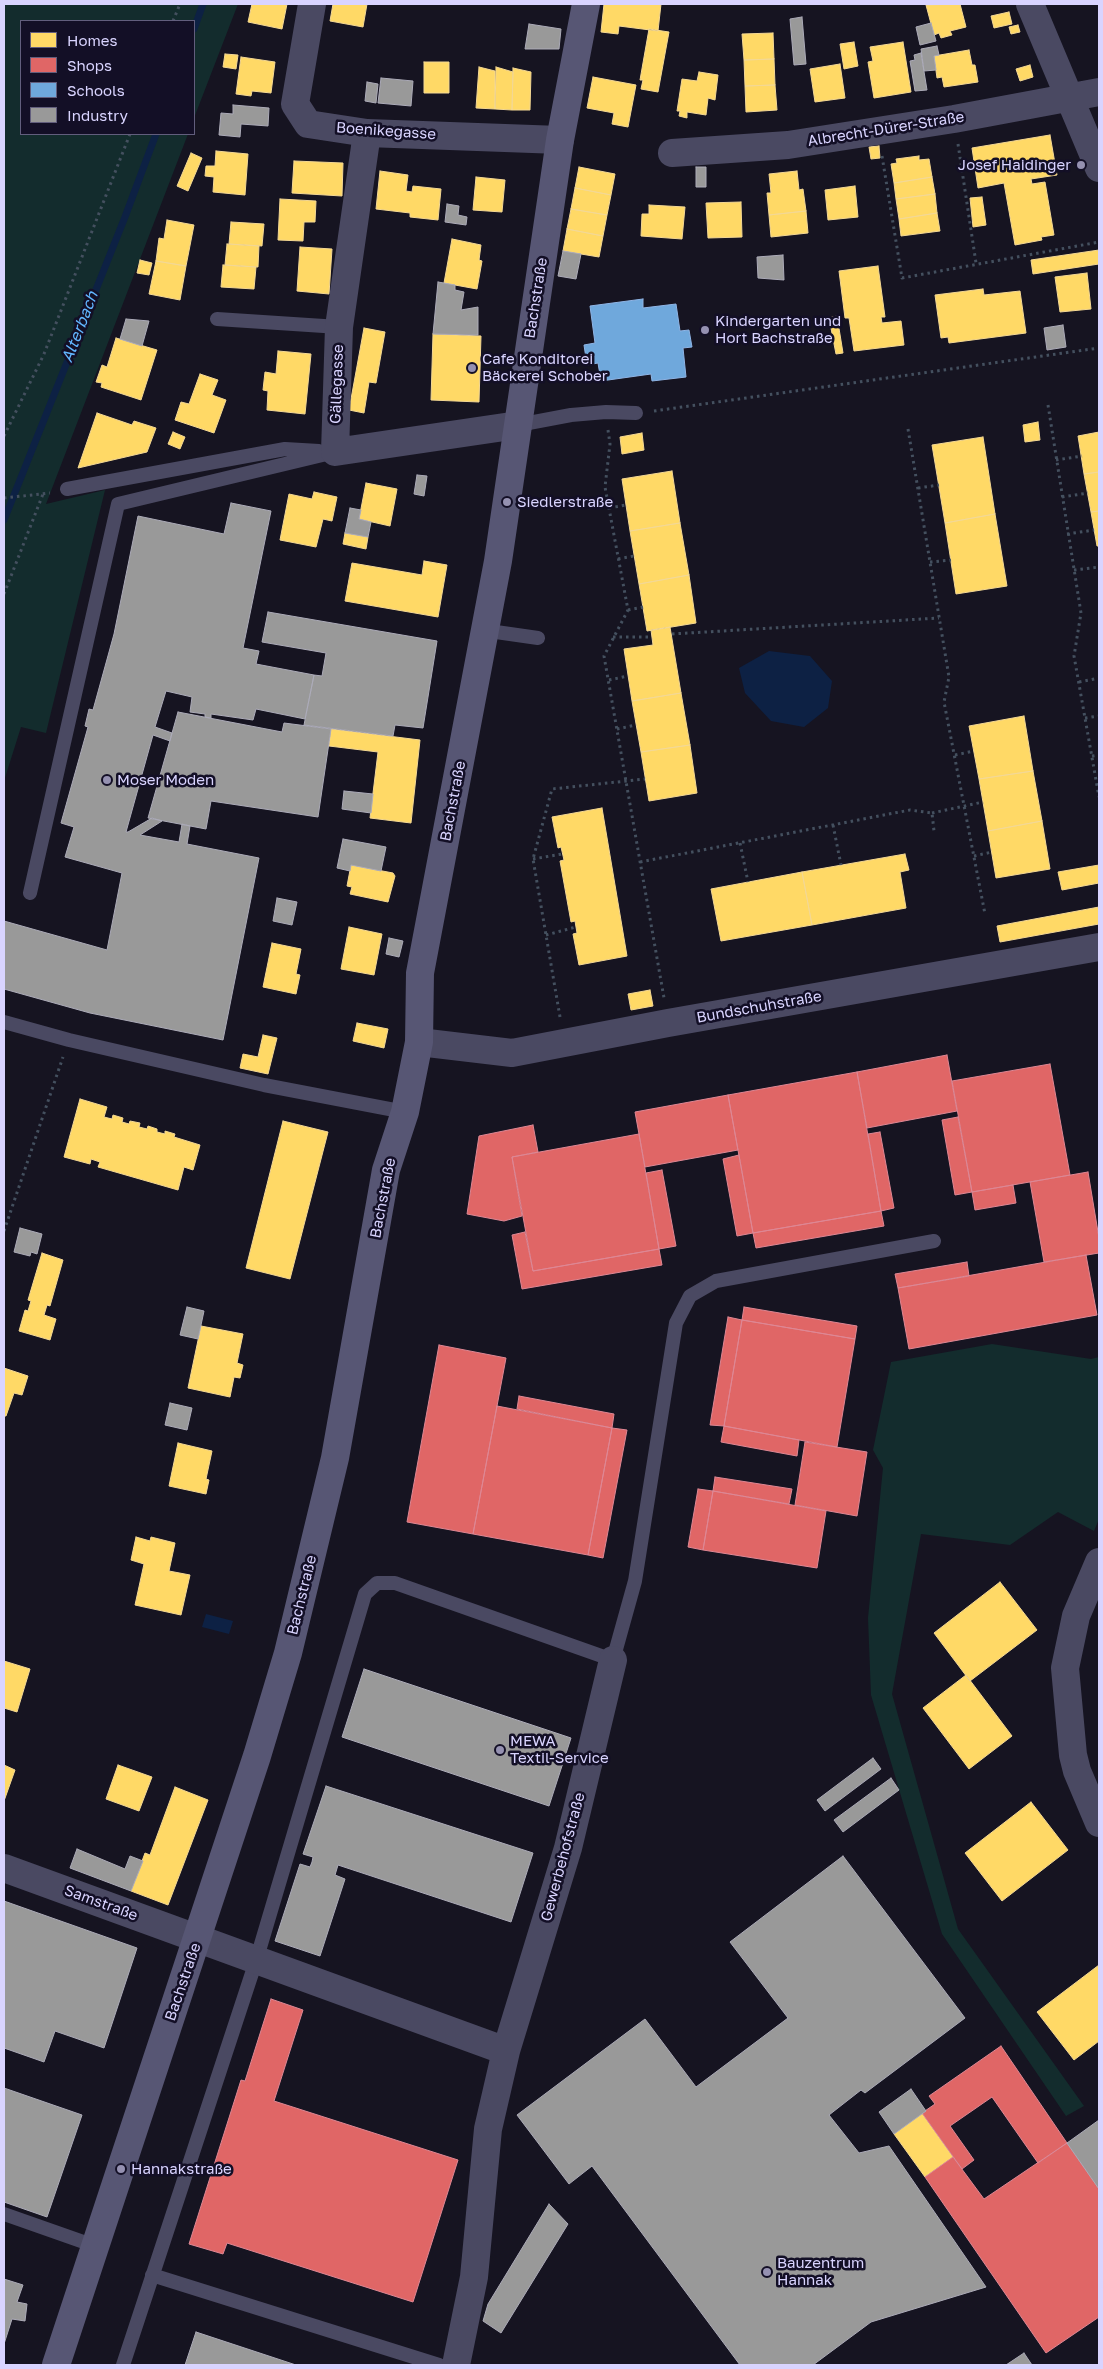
<!DOCTYPE html>
<html>
<head>
<meta charset="utf-8">
<style>
  body { margin:0 }
  #map { position:relative; width:1103px; height:2369px; overflow:hidden; background:#161421; font-family:"Golos Text",sans-serif }
  canvas { display:block }
  .frame { position:absolute; inset:0; border:5px solid #d9d4ff; pointer-events:none }
  .legend { position:absolute; left:20px; top:20px; width:175px; height:115px; box-sizing:border-box; background:#130f26; border:1px solid #625e7d; margin:0; padding:6px 9px; list-style:none; font-size:15px; color:#d9d4ff }
  .legend li { display:flex; align-items:center; gap:10px; height:25px }
  .legend b { width:25px; border:1px solid #625e7d }
</style>
</head>
<body>
<div id="map">
<canvas width="1103" height="2369"></canvas>
<div class="frame"></div>
<ul class="legend">
<li><b style="height:14px;background:#ffd966"></b>Homes</li>
<li><b style="height:14px;background:#e06666"></b>Shops</li>
<li><b style="height:14px;background:#6fa8dc"></b>Schools</li>
<li><b style="height:14px;background:#999"></b>Industry</li>
</ul>
</div>
<script>
const context = document.querySelector('canvas').getContext('2d');
context.lineJoin = 'round';
function fillPath(path, color) { context.fillStyle = color; context.fill(path, 'evenodd'); }
const poly = rows => new Path2D(rows.map(r => 'M' + r).join(''));
function strokePath(path, color, width, dash) { context.strokeStyle = color; context.lineWidth = width; context.lineCap = dash ? 'butt' : 'round'; context.setLineDash(dash || []); context.stroke(path); }
function label(font, color, halo, rows, align = 'center') {
  context.font = font + ' "Golos Text",sans-serif'; context.lineWidth = 5; context.setLineDash([]); context.textBaseline = 'middle'; context.strokeStyle = halo; context.fillStyle = color; for (const [text, x, y, turn = 0] of rows) {
    context.save(); context.translate(x, y); context.rotate((+turn || 0) * Math.PI / 180); context.textAlign = isNaN(turn) ? turn : align; if (halo) context.strokeText(text, 0, 0); context.fillText(text, 0, 0); context.restore();
  }
}
fillPath(poly([
  [4,4,238,4,194,118,194,21,21,21,21,134,188,134,46,504,105,490,46,733,21,727,4,781],
  [992,1344,1091,1359,1099,1357,1099,1519,1094,1531,1058,1512,1010,1545,921,1534,892,1694,958,1929,1084,2106,1066,2116,942,1934,871,1695,868,1618,883,1468,873,1450,891,1362]
]), '#132c2d');
fillPath(poly([
  [769,651,810,656,832,681,828,708,804,727,771,721,745,693,739,668],
  [206,1614,233,1621,229,1634,202,1627]
]), '#0d2144');
const homes = poly([
  [252,4,287,4,282,29,248,22,252,4],
  [333,4,367,4,363,27,330,21,333,4],
  [604,4,661,4,658,31,619,26,618,34,601,32,604,4],
  [960,4,966,27,950,31,952,35,941,38,939,33,934,35,926,5,960,4],
  [1009,12,1012,24,994,28,991,16,1009,12],
  [1018,25,1020,32,1011,34,1009,27,1018,25],
  [649,29,669,32,658,92,641,89,643,80,640,80,649,29],
  [773,33,774,59,744,60,742,34,773,33],
  [854,42,858,66,844,69,840,44,854,42],
  [903,42,911,92,874,98,868,62,873,61,870,47,903,42],
  [969,50,972,65,975,65,978,82,944,87,942,77,937,78,934,56,969,50],
  [225,54,238,55,236,69,223,67,225,54],
  [241,57,275,62,271,93,252,91,251,96,236,94,241,57],
  [774,59,775,85,745,86,744,60,774,59],
  [424,62,449,62,449,93,424,93,424,62],
  [840,64,845,98,815,102,810,69,840,64],
  [1030,65,1033,77,1020,81,1016,69,1030,65],
  [479,67,495,71,495,109,476,108,479,67],
  [496,67,513,72,512,110,495,109,496,67],
  [513,68,531,72,530,110,512,110,513,68],
  [699,72,718,75,715,100,708,98,706,115,687,112,687,118,679,116,680,111,677,111,682,79,697,81,699,72],
  [593,77,636,85,628,127,612,124,614,113,587,108,593,77],
  [775,85,777,110,746,112,745,86,775,85],
  [1050,135,1057,175,1031,179,1032,184,1045,182,1054,235,1041,237,1042,240,1015,245,1004,183,978,188,972,148,1050,135],
  [879,146,880,158,871,159,869,147,879,146],
  [216,151,248,154,245,195,213,192,214,177,205,176,206,166,215,166,216,151],
  [191,153,202,158,188,191,177,186,191,153],
  [919,156,919,160,929,159,932,177,894,183,891,164,897,163,896,159,919,156],
  [294,161,343,163,342,196,292,193,294,161],
  [579,167,615,174,611,195,575,188,579,167],
  [380,171,408,175,406,191,412,192,413,186,441,189,438,220,410,217,410,213,376,209,380,171],
  [797,171,799,190,803,189,806,211,769,215,767,193,771,193,769,174,797,171],
  [476,177,505,180,502,212,473,210,476,177],
  [932,177,935,194,896,199,894,183,932,177],
  [855,186,858,217,828,220,825,190,855,186],
  [575,188,611,195,607,215,571,209,575,188],
  [935,194,937,213,899,219,896,199,935,194],
  [982,197,986,225,973,227,970,198,982,197],
  [280,199,316,201,315,222,304,222,303,241,278,240,280,199],
  [741,202,742,237,708,238,706,203,741,202],
  [649,205,685,207,682,239,641,236,642,214,649,214,649,205],
  [571,209,607,215,603,236,567,229,571,209],
  [806,211,808,233,771,237,769,215,806,211],
  [937,213,940,231,901,236,899,219,937,213],
  [167,220,194,225,186,266,156,261,159,238,164,239,167,220],
  [231,222,264,224,262,246,229,244,231,222],
  [567,229,603,236,599,257,563,251,567,229],
  [452,239,481,245,479,260,482,261,477,289,444,283,452,239],
  [227,244,259,246,258,267,225,265,227,244],
  [300,247,332,249,329,294,297,291,300,247],
  [1099,250,1099,264,1033,274,1031,260,1099,250],
  [140,260,152,263,149,275,137,273,140,260],
  [156,261,186,266,180,300,149,294,156,261],
  [223,265,256,267,254,289,221,287,223,265],
  [878,266,885,317,881,317,882,323,901,321,904,345,854,351,849,318,845,318,839,271,878,266],
  [1087,273,1091,309,1060,312,1055,277,1087,273],
  [983,289,984,295,1020,291,1026,333,949,343,948,337,941,338,935,295,983,289],
  [837,316,843,353,836,354,829,318,837,316],
  [364,328,385,332,376,383,369,382,364,413,349,410,364,328],
  [433,334,481,336,479,402,431,400,433,334],
  [116,338,157,350,141,400,101,387,102,383,96,382,102,365,107,367,116,338],
  [278,351,311,354,305,414,267,410,268,391,263,390,265,372,276,374,278,351],
  [200,374,218,380,212,395,226,400,214,433,175,420,181,402,189,404,200,374],
  [97,413,132,425,134,421,156,428,147,452,78,468,97,413],
  [1038,422,1040,440,1025,442,1023,425,1038,422],
  [173,432,185,437,180,449,168,444,173,432],
  [1099,432,1099,472,1084,474,1078,436,1099,432],
  [642,433,644,450,622,454,620,437,642,433],
  [983,437,995,514,945,523,932,445,983,437],
  [672,471,680,523,630,531,622,479,672,471],
  [1099,472,1099,511,1091,512,1084,474,1099,472],
  [366,483,397,489,390,526,359,519,366,483],
  [314,492,337,497,332,521,323,519,316,547,280,540,289,494,312,499,314,492],
  [1099,511,1099,546,1097,546,1091,512,1099,511],
  [995,514,1007,586,956,594,945,523,995,514],
  [680,523,689,575,639,584,630,531,680,523],
  [345,533,368,537,366,549,343,544,345,533],
  [424,561,447,565,438,617,345,601,352,563,422,575,424,561],
  [689,575,696,623,647,631,639,584,689,575],
  [670,627,681,693,632,701,624,649,653,645,651,630,670,627],
  [681,693,690,745,641,752,632,701,681,693],
  [1024,716,1033,771,979,779,969,726,1024,716],
  [331,729,420,740,411,823,370,818,378,752,329,746,331,729],
  [690,745,697,793,649,801,641,752,690,745],
  [1033,771,1042,821,988,831,979,779,1033,771],
  [602,808,627,956,579,965,573,934,577,933,575,921,571,922,560,861,564,860,561,847,558,848,552,817,602,808],
  [1042,821,1050,869,996,878,988,831,1042,821],
  [905,854,909,870,900,872,906,908,812,925,802,872,905,854],
  [351,865,393,873,395,876,388,902,350,894,352,887,347,886,351,865],
  [1099,865,1099,883,1062,890,1058,872,1099,865],
  [802,872,812,925,721,941,711,889,802,872],
  [1099,907,1099,924,1000,942,997,926,1099,907],
  [349,927,382,934,374,975,341,969,349,927],
  [272,943,301,949,296,974,300,975,296,994,263,987,272,943],
  [650,990,653,1006,631,1010,628,994,650,990],
  [357,1023,388,1029,384,1048,353,1041,357,1023],
  [263,1035,277,1038,268,1074,240,1068,243,1054,258,1057,263,1035],
  [80,1099,107,1107,104,1117,112,1119,113,1115,123,1118,122,1122,129,1124,130,1121,140,1123,139,1127,147,1129,148,1126,157,1129,157,1132,165,1134,165,1131,175,1134,174,1137,200,1145,193,1170,184,1167,178,1190,98,1167,100,1162,91,1159,90,1164,64,1157,80,1099],
  [283,1121,328,1132,290,1279,246,1268,283,1121],
  [42,1253,63,1260,50,1306,47,1305,44,1315,56,1319,50,1340,19,1331,25,1310,28,1311,31,1301,28,1300,42,1253],
  [201,1326,243,1334,237,1363,243,1365,240,1378,234,1377,230,1397,188,1388,201,1326],
  [4,1368,28,1376,22,1395,14,1393,6,1416,4,1416,4,1368],
  [178,1443,212,1451,206,1479,209,1480,206,1494,169,1486,178,1443],
  [136,1537,150,1541,151,1537,175,1543,169,1571,190,1575,181,1615,135,1605,144,1564,131,1560,136,1537],
  [1000,1582,1037,1630,970,1681,934,1633,1000,1582],
  [4,1661,30,1669,17,1712,4,1708,4,1661],
  [966,1675,1012,1736,969,1769,923,1708,966,1675],
  [4,1765,15,1770,4,1801,4,1765],
  [118,1765,152,1777,139,1811,106,1799,118,1765],
  [175,1787,208,1800,168,1905,131,1891,145,1853,150,1855,175,1787],
  [1031,1802,1068,1850,1002,1901,965,1853,1031,1802],
  [1099,1965,1099,2041,1074,2060,1037,2012,1099,1965],
  [922,2113,953,2157,925,2177,894,2134,922,2113]
]);
fillPath(homes, '#ffd966');
strokePath(homes, '#f4d894', 1);
const shops = poly([
  [947,1055,957,1111,867,1128,857,1072,947,1055],
  [1050,1064,1070,1175,972,1192,952,1081,1050,1064],
  [857,1072,881,1211,753,1233,728,1095,857,1072],
  [728,1095,738,1150,645,1167,635,1112,728,1095],
  [958,1117,972,1192,955,1195,942,1120,958,1117],
  [533,1125,538,1152,512,1157,522,1216,504,1221,467,1214,479,1136,533,1125],
  [880,1132,894,1208,881,1211,868,1134,880,1132],
  [639,1134,659,1249,533,1271,512,1157,639,1134],
  [739,1155,753,1233,737,1236,723,1159,739,1155],
  [662,1170,676,1246,659,1249,646,1173,662,1170],
  [1088,1172,1099,1238,1099,1253,1044,1262,1030,1182,1088,1172],
  [1013,1185,1016,1203,975,1210,972,1192,1013,1185],
  [881,1211,884,1226,756,1248,753,1233,881,1211],
  [525,1232,533,1271,659,1249,662,1265,522,1289,512,1235,525,1232],
  [1086,1255,1097,1315,909,1349,898,1288,1086,1255],
  [967,1262,969,1276,898,1288,895,1274,967,1262],
  [744,1307,857,1326,855,1339,742,1320,744,1307],
  [728,1317,742,1320,724,1426,710,1425,728,1317],
  [742,1320,855,1339,837,1447,724,1426,742,1320],
  [439,1345,506,1358,473,1534,407,1522,439,1345],
  [519,1396,614,1414,612,1428,517,1409,519,1396],
  [497,1406,612,1428,588,1555,473,1534,497,1406],
  [724,1426,799,1440,797,1456,721,1442,724,1426],
  [612,1428,627,1430,603,1558,588,1555,612,1428],
  [805,1442,867,1452,857,1516,795,1505,805,1442],
  [715,1477,792,1489,789,1504,713,1491,715,1477],
  [698,1489,713,1491,703,1550,688,1547,698,1489],
  [713,1491,826,1511,817,1568,703,1550,713,1491],
  [271,1999,303,2010,274,2101,458,2160,413,2302,227,2243,223,2254,189,2244,241,2080,245,2081,271,1999],
  [1001,2046,1067,2143,1038,2163,992,2097,950,2126,974,2160,962,2169,922,2113,935,2104,929,2096,1001,2046],
  [1067,2143,1099,2189,1099,2317,1046,2353,925,2177,953,2157,984,2199,1067,2143]
]);
fillPath(shops, '#e06666');
strokePath(shops, '#de8794', 1);
const schools = poly([
  [643,299,643,308,676,304,680,331,689,330,692,347,683,348,686,377,652,381,651,374,601,381,598,363,587,365,584,345,595,343,590,306,643,299]
]);
fillPath(schools, '#6fa8dc');
strokePath(schools, '#8fb5e6', 1);
const industry = poly([
  [802,17,806,64,794,65,790,19,802,17],
  [931,23,936,41,920,45,916,27,931,23],
  [529,24,561,29,559,49,525,49,529,24],
  [937,46,939,55,934,56,936,70,924,71,921,49,937,46],
  [921,53,927,90,915,91,910,61,915,60,914,55,921,53],
  [381,78,413,81,411,106,378,103,381,78],
  [367,82,378,84,376,103,365,101,367,82],
  [233,105,269,108,268,126,241,124,240,137,219,135,221,113,233,114,233,105],
  [696,167,706,167,706,187,696,187,696,167],
  [447,204,459,206,458,215,467,217,466,225,445,222,447,204],
  [563,251,581,254,576,279,558,276,563,251],
  [783,255,784,280,758,278,757,257,783,255],
  [438,282,455,285,455,290,464,292,461,310,478,307,478,335,433,334,438,282],
  [126,319,149,321,142,346,120,339,126,319],
  [1063,325,1066,347,1047,350,1044,328,1063,325],
  [417,475,427,476,424,496,414,494,417,475],
  [231,503,271,511,243,648,259,651,256,664,314,675,305,719,256,709,253,720,211,714,211,718,205,717,205,714,190,712,192,697,166,691,155,727,172,733,170,741,153,735,126,832,128,832,152,818,162,821,140,835,179,842,182,824,190,826,187,844,259,858,223,1040,90,1013,4,989,4,921,107,950,122,873,65,857,74,827,61,823,88,727,85,726,89,709,93,710,114,634,138,516,224,534,231,503],
  [350,508,361,510,359,519,371,522,368,537,345,533,350,508],
  [268,612,437,641,423,728,395,725,393,736,304,725,314,675,322,676,326,653,262,642,268,612],
  [178,712,282,732,284,723,331,729,318,817,211,801,206,829,148,818,178,712],
  [344,791,373,794,371,813,342,809,344,791],
  [343,839,386,847,381,871,351,865,350,871,337,868,343,839],
  [277,898,297,902,292,925,273,921,277,898],
  [389,938,403,941,399,957,386,954,389,938],
  [20,1228,42,1234,37,1254,31,1252,30,1256,14,1252,20,1228],
  [187,1307,204,1311,198,1339,180,1335,187,1307],
  [170,1403,192,1408,187,1430,165,1425,170,1403],
  [364,1669,571,1738,549,1806,342,1737,364,1669],
  [873,1758,881,1769,825,1811,817,1800,873,1758],
  [891,1778,899,1790,843,1832,834,1820,891,1778],
  [326,1786,533,1853,511,1922,338,1865,335,1875,345,1879,320,1956,275,1941,300,1864,310,1867,312,1862,313,1857,303,1854,326,1786],
  [77,1849,125,1869,130,1856,143,1861,131,1891,70,1868,77,1849],
  [843,1856,965,2018,865,2093,861,2090,829,2115,859,2153,889,2146,986,2287,871,2322,813,2365,740,2365,592,2166,569,2184,517,2115,645,2019,696,2087,788,2018,730,1942,843,1856],
  [4,1901,137,1948,104,2048,55,2031,44,2062,4,2048,4,1901],
  [4,2088,82,2115,47,2217,4,2202,4,2088],
  [911,2089,926,2111,894,2134,879,2112,911,2089],
  [1099,2120,1099,2189,1067,2143,1099,2120],
  [549,2204,568,2224,501,2333,483,2321,488,2304,549,2204],
  [4,2279,23,2285,17,2302,27,2304,25,2321,12,2319,4,2344,4,2279],
  [196,2332,296,2365,185,2365,196,2332],
  [1024,2353,1032,2365,1006,2365,1024,2353]
]);
fillPath(industry, '#999');
strokePath(industry, '#acabb8', 1);
strokePath(poly([
  [194,29,203,4],
  [4,520,125,217,156,134]
]), '#0d2144', 7);
strokePath(poly([
  [173,21,180,4],
  [958,144,976,263],
  [882,156,902,278,1099,242],
  [1048,405,1081,613,1074,656,1099,797],
  [654,411,1099,348],
  [908,429,949,677,944,702,985,914],
  [608,430,610,444,605,487,628,610,604,656,664,998],
  [4,436,44,354,130,134],
  [1056,460,1082,456],
  [918,488,939,485],
  [1062,497,1088,493],
  [4,498,50,493],
  [609,508,626,505],
  [1067,534,1094,530],
  [618,559,634,556],
  [930,562,951,560],
  [1074,570,1099,567],
  [4,594,43,494],
  [628,610,643,607],
  [672,634,939,618],
  [613,637,652,637],
  [609,680,628,676],
  [1079,682,1099,678],
  [1085,718,1099,716],
  [617,729,636,725],
  [955,755,974,751],
  [1092,756,1099,755],
  [932,813,983,802],
  [833,825,841,865],
  [740,843,748,882],
  [974,856,992,852],
  [533,859,562,854],
  [640,862,910,810,932,813,934,831],
  [546,935,576,927],
  [560,1017,533,859,552,789,645,779],
  [4,1231,63,1057]
]), '#44505f', 3, [2.5, 4]);
strokePath(poly([
  [217,319,339,327],
  [518,425,571,415,606,412,636,413],
  [67,489,285,449,319,451],
  [484,635,496,632,538,638],
  [30,893,118,504,335,452],
  [4,1022,69,1040,264,1085,405,1112],
  [4,2214,95,2246],
  [152,2275,439,2365],
  [123,2365,256,1961,365,1594,377,1583,395,1583,613,1660,635,1581,676,1323,690,1296,716,1281,934,1241]
]), '#4a4962', 14);
strokePath(poly([
  [312,4,295,104,308,124,367,133,560,140],
  [1030,4,1099,168],
  [367,133,339,327,335,452,518,425],
  [672,153,788,145,954,119,1099,92],
  [419,1042,512,1053,668,1023,1099,947],
  [1099,1562,1076,1616,1065,1668,1073,1755,1077,1771,1099,1823],
  [4,1868,506,2051,488,2129,474,2277,456,2365],
  [506,2051,568,1848,613,1660]
]), '#4a4962', 28);
strokePath(poly([
  [56,2365,257,1756,288,1653,335,1458,386,1170,405,1112,419,1042,420,973,498,561,560,140,586,4]
]), '#575674', 28);
for (const [x, y, r, color] of [
  [1081,165,5,"#9591b1"],
  [705,330,5,"#9591b1"],
  [472,368,5,"#9591b1"],
  [507,502,5,"#9591b1"],
  [107,780,5,"#9591b1"],
  [500,1750,5,"#9591b1"],
  [121,2169,5,"#9591b1"],
  [767,2272,5,"#9591b1"]
]) { const dot = new Path2D(); dot.arc(x, y, r, 0, 2 * Math.PI); context.fillStyle = color; context.fill(dot); strokePath(dot, '#130f26', 2); }
label('15px', '#d9d4ff', '#130f26', [
  ["Albrecht-Dürer-Straße",886,129,-9],
  ["Boenikegasse",386,131,4],
  ["Bachstraße",536,298,-81],
  ["Gällegasse",337,384,-88],
  ["Bachstraße",453,801,-79],
  ["Bundschuhstraße",759,1007,-10],
  ["Bachstraße",383,1198,-79],
  ["Bachstraße",302,1595,-76],
  ["Gewerbehofstraße",563,1857,-75],
  ["Samstraße",101,1903,20],
  ["Bachstraße",183,1982,-71]
]);
label('15px', '#d9d4ff', '#130f26', [
  ["Josef Haidinger",1071,165,"right"],
  ["Kindergarten und",715,321],
  ["Hort Bachstraße",715,338],
  ["Cafe Konditorei",482,359],
  ["Bäckerei Schober",482,376],
  ["Siedlerstraße",517,502],
  ["Moser Moden",117,780],
  ["MEWA",510,1741],
  ["Textil-Service",510,1758],
  ["Hannakstraße",131,2169],
  ["Bauzentrum",777,2263],
  ["Hannak",777,2280]
], 'left');
label('italic 16px', '#62b6ff', '#130f26', [
  ["Alterbach",80,327,-69]
]);
</script>
</body>
</html>
